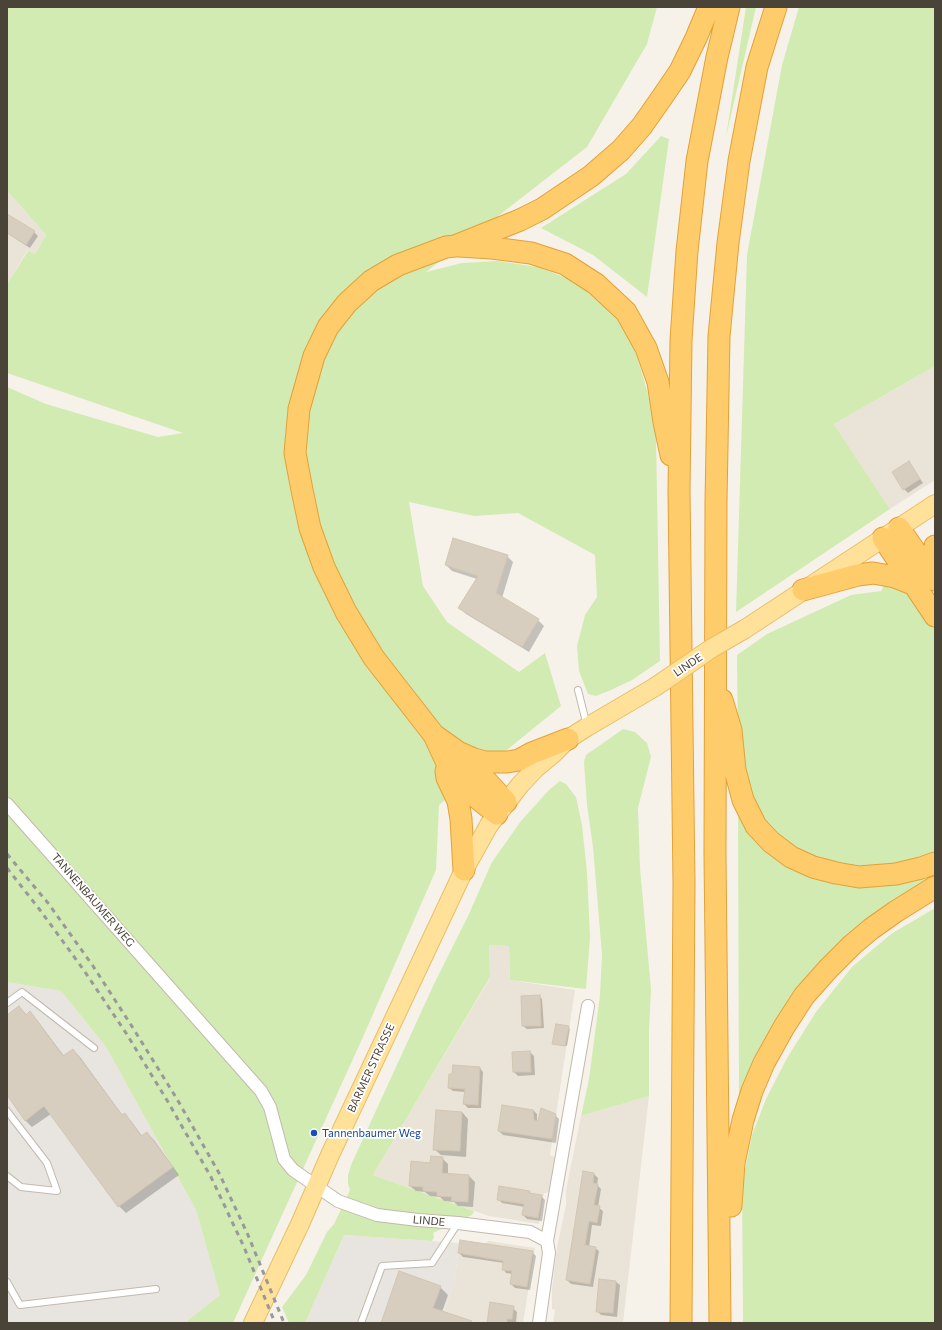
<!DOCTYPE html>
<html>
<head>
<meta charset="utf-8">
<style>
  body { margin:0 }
  #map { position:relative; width:942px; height:1330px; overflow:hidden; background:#f6f2ea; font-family:Commissioner,sans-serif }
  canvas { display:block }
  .frame { position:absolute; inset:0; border:8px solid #4a4338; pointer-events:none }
</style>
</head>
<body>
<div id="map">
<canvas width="942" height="1330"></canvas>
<div class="frame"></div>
</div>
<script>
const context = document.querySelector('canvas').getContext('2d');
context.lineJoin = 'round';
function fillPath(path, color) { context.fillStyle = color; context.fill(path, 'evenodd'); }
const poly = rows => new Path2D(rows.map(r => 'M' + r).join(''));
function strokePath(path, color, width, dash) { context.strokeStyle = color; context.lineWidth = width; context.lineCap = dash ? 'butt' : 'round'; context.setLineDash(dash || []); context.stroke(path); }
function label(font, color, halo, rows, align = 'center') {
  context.font = font + ' Commissioner,sans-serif'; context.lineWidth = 3.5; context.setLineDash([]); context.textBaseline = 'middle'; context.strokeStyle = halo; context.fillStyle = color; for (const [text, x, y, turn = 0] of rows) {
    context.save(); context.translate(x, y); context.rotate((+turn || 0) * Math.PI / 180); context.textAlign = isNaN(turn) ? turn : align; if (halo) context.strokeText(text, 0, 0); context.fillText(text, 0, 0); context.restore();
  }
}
fillPath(poly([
  [7,192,11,195,46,235,35,254,27,251,7,284],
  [935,366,935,480,890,509,834,424],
  [489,945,509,946,510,980,575,990,550,1155,557,1158,551,1192,544,1193,539,1224,489,1216,373,1175,490,978],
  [649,1096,623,1323,553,1323,555,1310,552,1309,552,1289,557,1248,566,1204,566,1190,581,1116],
  [488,1241,535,1248,523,1323,440,1323,454,1282,460,1243,485,1244]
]), '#eae4d8');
fillPath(poly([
  [7,982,61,991,106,1047,196,1210,220,1295,188,1320,187,1323,7,1323],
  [344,1235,460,1243,454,1282,440,1323,305,1323]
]), '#e8e4df');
fillPath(poly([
  [7,7,657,7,647,44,587,147,426,272,462,263,497,261,538,267,569,279,601,301,622,324,637,356,648,394,656,437,660,661,632,680,611,690,596,696,588,694,579,671,577,646,585,615,597,597,595,555,518,513,474,516,409,502,423,586,447,622,519,672,545,653,561,706,439,805,436,870,363,1037,233,1323,187,1323,188,1320,220,1295,196,1210,106,1047,61,991,7,982,7,387,46,404,158,437,183,433,7,373,7,284,28,251,35,254,46,235,11,195,7,192],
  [746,7,756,7,726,137],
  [799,7,935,7,935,366,834,424,890,509,736,612,747,255,782,65],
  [661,136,669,139,647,297,593,255,541,228,626,174],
  [886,582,909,594,918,602,935,630,935,854,894,868,838,866,786,846,758,815,738,749,737,655,767,634,851,595,881,591],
  [623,729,635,732,647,743,651,757,638,808,640,868,651,989,649,1030,649,1096,581,1116,589,1079,600,995,602,955,593,847,587,805,584,762,586,755],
  [560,781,566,784,576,797,582,825,587,872,590,937,586,989,510,980,509,946,489,945,490,977,373,1175,474,1211,472,1215,433,1233,434,1237,432,1241,344,1235,305,1323,289,1323,282,1307,306,1275,327,1232,334,1224,350,1190,348,1184,348,1175,351,1165,434,984,468,916,492,862,521,821,549,790],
  [738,810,777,860,805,876,827,882,853,885,935,870,935,879,844,944,739,1116],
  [935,908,935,1323,743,1323,742,1184,752,1135,766,1099,787,1058,816,1012,852,967,891,934]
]), '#d2ebb3');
fillPath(poly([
  [7,223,34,232,38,236,30,248,7,233],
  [909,463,923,483,908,493,904,489],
  [507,556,513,562,502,598,538,620,544,626,529,652,466,614,460,608,477,579,452,571,446,565],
  [539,996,542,999,544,1028,527,1029,523,1026],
  [19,1007,27,1015,30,1013,37,1020,64,1056,73,1050,80,1057,123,1116,124,1114,131,1121,142,1136,147,1133,154,1140,179,1175,126,1213,119,1206,51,1114,32,1127,25,1120,7,1094,7,1016],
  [568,1027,570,1029,567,1046,554,1043,554,1044,553,1044],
  [530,1052,534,1056,535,1075,518,1076,514,1072],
  [480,1068,483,1072,481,1108,468,1108,464,1104,465,1092,453,1091,449,1088],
  [533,1110,537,1114,537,1122,555,1115,559,1119,556,1143,503,1135,499,1131],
  [462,1112,468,1119,466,1157,441,1155,434,1149],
  [442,1158,448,1164,448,1175,469,1176,475,1182,473,1207,458,1206,454,1202,444,1201,440,1197,430,1196,425,1192,416,1191,410,1186,431,1164],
  [594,1174,598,1178,597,1185,601,1189,598,1207,603,1211,601,1226,592,1225,589,1247,595,1248,599,1251,593,1287,571,1284,567,1280],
  [529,1192,532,1194,541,1196,545,1200,542,1221,527,1219,523,1215,525,1207,502,1203,498,1199],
  [532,1252,536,1256,530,1290,515,1288,511,1284,513,1274,506,1273,503,1269,504,1263,463,1257,459,1253],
  [616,1282,620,1285,617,1317,601,1315,597,1311],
  [440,1287,448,1295,442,1312,462,1323,382,1323],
  [512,1307,517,1312,516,1323,487,1323]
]), '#0003');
const building = poly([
  [7,214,35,231,26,245,7,233,7,214],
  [909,461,920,479,903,490,892,472,909,461],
  [453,538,508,555,496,593,539,619,522,647,458,608,478,576,445,565,453,538],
  [540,995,541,1026,522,1026,521,996,540,995],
  [19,1006,26,1015,30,1011,63,1056,73,1049,122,1115,125,1113,141,1136,147,1132,173,1167,118,1207,44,1106,25,1121,7,1095,7,1015,19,1006],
  [556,1024,569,1026,565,1046,552,1044,556,1024],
  [530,1051,531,1072,513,1072,512,1052,530,1051],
  [453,1065,480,1067,478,1105,463,1104,465,1089,448,1088,449,1074,452,1074,453,1065],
  [502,1105,533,1110,534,1120,538,1121,541,1108,556,1114,552,1139,498,1131,502,1105],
  [436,1110,462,1112,460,1151,433,1150,436,1110],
  [431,1156,443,1157,442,1173,469,1175,468,1202,451,1201,452,1197,437,1196,437,1192,423,1191,423,1187,409,1186,411,1161,430,1163,431,1156],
  [583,1171,594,1173,593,1183,598,1184,594,1205,600,1206,597,1223,589,1221,585,1245,596,1247,590,1284,566,1280,583,1171],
  [499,1186,530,1191,529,1193,542,1195,538,1218,522,1215,524,1204,497,1200,499,1186],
  [460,1240,533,1251,527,1287,510,1284,512,1271,502,1270,503,1261,458,1253,460,1240],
  [399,1271,441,1286,433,1308,472,1321,471,1323,381,1323,399,1271],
  [599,1279,616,1281,613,1313,596,1312,599,1279],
  [490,1302,514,1306,512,1319,507,1319,507,1323,487,1323,490,1302]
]);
fillPath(building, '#d8cebf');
strokePath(building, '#d3c6b2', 1);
const lane = poly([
  [578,690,587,726],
  [7,1003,22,992,94,1048],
  [7,1111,47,1163,57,1191,21,1187,7,1176],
  [7,1282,20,1305,156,1289],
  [361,1323,382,1266,432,1263,458,1223]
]);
const street = poly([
  [7,804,261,1091,270,1107,284,1159,293,1170,338,1201,377,1215,418,1220,458,1223,530,1232,547,1241],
  [539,1323,549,1253,547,1241,588,1006]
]);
const primary = poly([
  [745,629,935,504],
  [253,1323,300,1224,330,1155,464,870,489,825,520,785,536,768,554,753,568,739,587,727,655,687]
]);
const highway = poly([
  [459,246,492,248,531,253,565,264,596,284,626,312,646,348,658,382,664,422,671,455],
  [899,528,935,580],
  [883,538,935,616],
  [935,546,935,549],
  [803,590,858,575,873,573,895,577,915,585],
  [722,700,731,730,735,770,743,800,756,826,771,842,791,857,813,867,836,873,859,877,896,874,921,868,935,863],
  [434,735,458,752,474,759,485,762,507,762,519,760,532,753,568,739],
  [463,756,506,802],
  [446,771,447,778,458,801,461,819,464,870],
  [497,814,471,793,446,761,434,735,374,658,346,612,324,567,310,528,302,490,295,453,299,409,314,356,328,327,347,303,371,281,398,265,446,247,455,246,520,220,542,209,591,176,621,150,642,126,663,96,680,71,696,38,709,7],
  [731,1206,734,1163,743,1120,752,1091,764,1063,784,1027,804,996,828,969,852,945,871,929,895,912,935,887],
  [681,1323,684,883,679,490,681,340,687,251,697,161,717,57,729,7],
  [720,1323,715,854,716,502,719,336,728,243,739,161,757,67,776,7]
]);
strokePath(lane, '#c2baac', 8);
strokePath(street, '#c2baac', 14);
strokePath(primary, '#e8bf66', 20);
strokePath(highway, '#e3a137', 23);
strokePath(lane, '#fff', 6);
strokePath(street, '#fff', 12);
strokePath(primary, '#ffe19a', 18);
strokePath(highway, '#ffcc6c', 21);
strokePath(poly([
  [7,854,48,903,93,966,133,1028,177,1099,219,1173,248,1235,284,1323],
  [7,868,40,910,83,969,126,1033,168,1102,211,1177,244,1247,275,1323]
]), '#999', 3, [5, 5]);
const primaryBridge = poly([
  [655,687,712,648,745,629]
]);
strokePath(primaryBridge, '#e8bf66', 20, []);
strokePath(primaryBridge, '#ffe19a', 18);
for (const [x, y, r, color] of [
  [314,1133,4,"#1a4fb4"]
]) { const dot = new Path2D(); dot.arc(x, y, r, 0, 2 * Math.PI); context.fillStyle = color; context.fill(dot); strokePath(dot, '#fff', 1.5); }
label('11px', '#4a4338', '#fff', [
  ["LINDE",688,665,-34],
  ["TANNENBAUMER WEG",93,900,49],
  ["BARMER STRASSE",371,1068,-65],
  ["LINDE",429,1221,5]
]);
label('11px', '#164399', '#fff', [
  ["Tannenbaumer Weg",322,1133]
], 'left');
</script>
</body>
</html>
